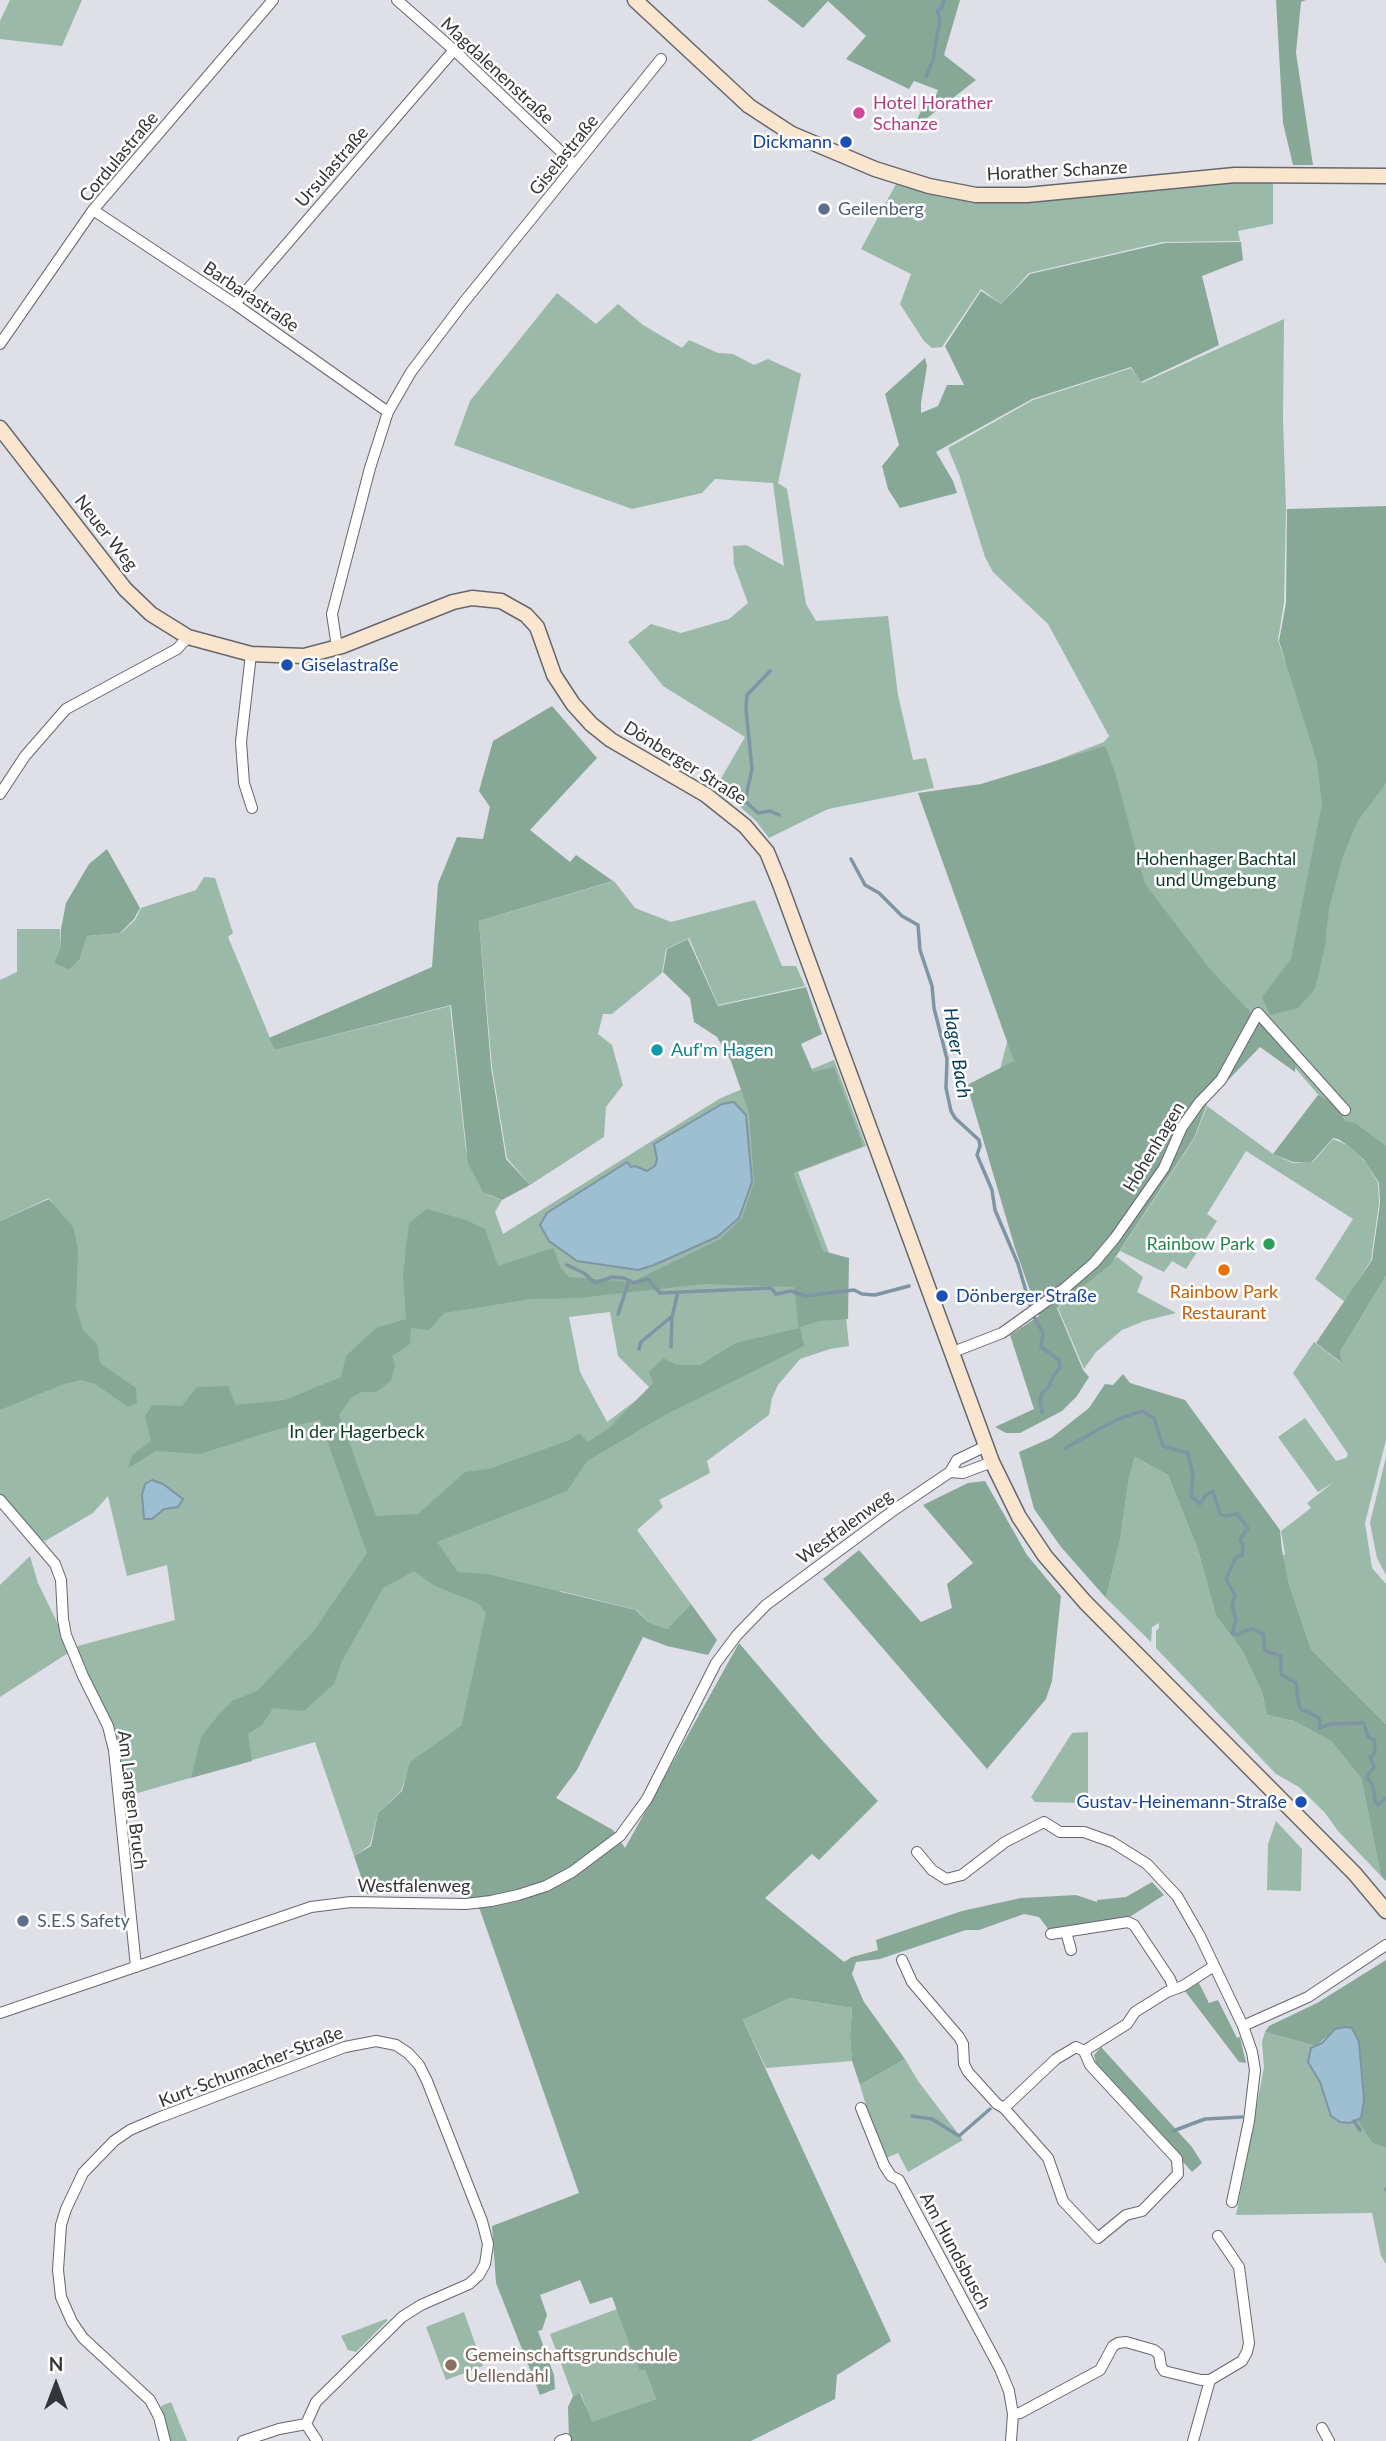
<!DOCTYPE html>
<html>
<head>
<meta charset="utf-8">
<style>
  body { margin:0 }
  #map { position:relative; width:1386px; height:2441px; overflow:hidden; background:#dedfe7; font-family:Lato,sans-serif }
  canvas { display:block }
  .north { position:absolute; left:21px; top:2350px; width:70px; height:70px; -webkit-text-stroke:5px #fff; paint-order:stroke; rotate:0deg; font-size:19px; font-weight:700; line-height:28px; text-align:center; color:#343538 }
  .north::after { content:''; display:block; margin:auto; width:24px; height:32px; background:#343538; clip-path:polygon(50% 0,100% 100%,50% 72%,0 100%) }
</style>
</head>
<body>
<div id="map">
<canvas width="1386" height="2441"></canvas>
<div class="north">N</div>
</div>
<script>
const context = document.querySelector('canvas').getContext('2d');
context.lineJoin = 'round';
function fillPath(path, color) { context.fillStyle = color; context.fill(path, 'evenodd'); }
const poly = rows => new Path2D(rows.map(r => 'M' + r).join(''));
function strokePath(path, color, width, dash) { context.strokeStyle = color; context.lineWidth = width; context.lineCap = dash ? 'butt' : 'round'; context.setLineDash(dash || []); context.stroke(path); }
function label(font, color, halo, rows, align = 'center') {
  context.font = font + ' Lato,sans-serif'; context.lineWidth = 5; context.setLineDash([]); context.textBaseline = 'middle'; context.strokeStyle = halo; context.fillStyle = color; for (const [text, x, y, turn = 0] of rows) {
    context.save(); context.translate(x, y); context.rotate((+turn || 0) * Math.PI / 180); context.textAlign = isNaN(turn) ? turn : align; if (halo) context.strokeText(text, 0, 0); context.fillText(text, 0, 0); context.restore();
  }
}
fillPath(poly([
  [10,0,82,0,62,46,0,39,0,21],
  [1241,179,1273,181,1273,224,1238,231,1240,241,1163,242,1029,273,1001,304,981,289,942,347,932,348,924,341,900,304,911,274,861,249,896,184,979,199],
  [557,293,596,324,618,304,643,325,682,348,689,340,718,353,733,354,754,365,768,359,801,374,778,483,787,489,806,604,816,621,888,616,898,695,913,760,926,758,934,788,828,809,769,838,756,821,735,802,715,789,745,737,663,686,628,642,651,624,681,633,729,619,748,603,734,565,733,546,746,545,784,566,773,483,715,479,702,493,632,509,454,445,470,401],
  [1284,319,1283,420,1286,509,1284,602,1278,640,1285,661,1298,656,1386,536,1386,1157,1375,1152,1322,1099,1271,1040,992,1101,1016,1007,982,789,1104,742,1109,736,1048,624,993,572,985,557,960,477,948,448,1033,400,1131,368,1142,383],
  [204,877,215,878,233,933,228,937,275,1050,450,1006,466,1151,476,1148,489,1195,502,1200,495,1212,503,1234,719,1099,772,1076,775,1084,834,1060,866,1146,798,1172,843,1289,849,1346,830,1349,800,1359,778,1385,772,1398,769,1415,707,1461,710,1473,659,1500,663,1507,637,1530,691,1604,667,1629,648,1622,637,1610,560,1591,477,1654,461,1727,411,1762,401,1791,378,1813,370,1845,354,1856,315,1742,124,1797,114,1738,74,1647,175,1620,167,1565,127,1576,108,1496,93,1513,45,1541,35,1537,0,1496,0,1395,24,1223,53,1203,49,1198,0,1221,0,980,17,972,17,929,60,929,61,946,54,963,69,970,80,959,87,936,121,933,135,920,141,908,196,890],
  [610,1312,618,1356,651,1389,607,1422,580,1372,569,1317],
  [614,881,635,908,671,922,755,900,782,966,796,966,805,986,718,1005,689,938,666,949,662,973,612,1014,603,1014,598,1034,612,1045,623,1085,606,1107,604,1137,530,1185,507,1158,492,1067,479,921],
  [1207,1106,1273,1154,1293,1163,1312,1163,1333,1139,1350,1146,1366,1163,1378,1183,1379,1203,1371,1260,1345,1302,1315,1279,1353,1219,1246,1151,1207,1214,1217,1221,1186,1269,1172,1261,1164,1272,1120,1251,1194,1139],
  [1117,1257,1143,1277,1137,1292,1176,1313,1144,1321,1122,1330,1096,1352,1084,1369,1058,1308],
  [1386,1276,1386,1440,1365,1523,1372,1568,1386,1584,1386,1724,1311,1649,1289,1584,1283,1556,1285,1554,1281,1531,1311,1508,1307,1503,1334,1482,1318,1492,1278,1437,1305,1418,1336,1461,1346,1458,1348,1454,1293,1373,1314,1342,1341,1363,1340,1352],
  [1135,1457,1168,1475,1198,1550,1216,1616,1242,1650,1262,1692,1267,1715,1294,1721,1331,1741,1361,1778,1381,1876,1338,1831,1325,1813,1299,1787,1276,1774,1156,1648,1156,1631,1159,1628,1159,1623,1152,1627,1151,1642,1106,1598,1120,1540,1129,1478],
  [1386,1457,1386,1575,1377,1558,1370,1523],
  [30,1556,38,1583,71,1651,0,1697,0,1585],
  [1088,1732,1088,1803,1035,1802,1031,1797,1072,1733],
  [1276,1821,1302,1849,1301,1891,1267,1890,1268,1844],
  [790,1998,852,2008,850,2036,852,2061,766,2068,743,2020],
  [1265,2032,1316,2046,1311,2049,1308,2062,1320,2082,1331,2116,1350,2123,1357,2120,1372,2143,1386,2148,1386,2264,1381,2256,1372,2213,1236,2215,1264,2067,1262,2042],
  [905,2059,918,2081,963,2140,908,2172,898,2153,886,2158,870,2119,860,2085],
  [617,2309,639,2370,645,2370,656,2399,591,2423,581,2393,573,2396,550,2334],
  [464,2312,483,2366,446,2380,426,2327],
  [386,2319,388,2320,356,2352,348,2350,341,2336],
  [171,2402,187,2441,170,2441,161,2406]
]), '#9ab9a8');
fillPath(poly([
  [767,0,960,0,944,55,976,80,913,129,924,104,932,106,938,90,914,81,909,89,846,59,866,36,828,1,803,28],
  [1276,0,1306,0,1301,2,1296,53,1313,165,1293,165,1283,123],
  [1241,242,1243,260,1202,276,1219,345,1141,382,1131,367,1032,399,936,452,953,481,957,493,900,508,888,489,882,466,899,445,885,394,925,358,927,366,921,403,921,413,938,406,947,385,964,385,945,346,981,291,1001,304,1030,274,1165,243],
  [1386,506,1386,783,1357,822,1343,856,1329,908,1325,946,1315,989,1298,1008,1270,1015,1262,997,1291,959,1322,804,1317,762,1279,641,1286,603,1287,509],
  [552,706,597,758,530,830,570,862,576,855,613,881,479,921,491,1067,506,1159,530,1185,502,1200,483,1192,468,1163,451,1005,275,1050,269,1038,432,967,438,884,457,837,483,839,490,807,479,791,493,741],
  [1105,746,1115,772,1145,884,1209,968,1296,1061,1295,1072,1260,1047,1208,1101,1194,1138,1111,1264,1057,1308,1083,1370,1089,1377,1077,1396,1062,1411,1020,1433,1006,1433,995,1427,1034,1409,1010,1335,1039,1316,1015,1248,967,1085,1014,1061,918,793,981,784],
  [107,849,140,908,134,919,120,933,87,936,80,959,69,970,54,963,61,946,61,929,66,903,89,864],
  [688,939,718,1006,806,987,822,1034,801,1044,813,1072,834,1067,863,1146,793,1173,823,1251,849,1258,848,1319,819,1321,800,1327,804,1346,665,1415,587,1461,567,1491,437,1542,458,1572,487,1574,636,1610,648,1622,667,1629,691,1604,717,1640,708,1655,667,1646,643,1637,577,1770,556,1798,613,1830,625,1848,739,1643,821,1739,878,1801,819,1860,812,1854,765,1898,844,1962,852,1957,878,1950,876,1940,962,1911,1021,1898,1076,1895,1097,1902,1097,1900,1126,1897,1152,1882,1164,1895,1128,1918,1049,1930,1039,1917,1024,1914,979,1930,966,1930,880,1959,856,1962,852,1974,864,2002,905,2059,860,2085,852,2061,850,2036,852,2008,790,1998,743,2020,891,2341,837,2375,835,2399,751,2441,569,2441,568,2407,573,2396,580,2393,592,2422,656,2399,645,2370,639,2370,612,2297,590,2304,580,2280,540,2295,547,2315,542,2330,538,2331,554,2375,555,2389,540,2395,496,2283,492,2226,579,2193,480,1910,462,1894,403,1891,367,1894,354,1856,371,1846,378,1813,402,1791,410,1762,461,1726,486,1613,478,1603,435,1586,414,1571,383,1588,341,1663,334,1684,304,1711,273,1708,262,1725,248,1734,252,1761,191,1778,201,1737,220,1713,232,1701,257,1691,313,1632,367,1553,320,1420,275,1430,200,1454,156,1451,128,1468,132,1455,151,1441,145,1416,152,1405,182,1406,197,1387,228,1386,236,1405,285,1400,341,1377,346,1356,376,1328,406,1319,403,1274,409,1223,427,1209,466,1220,485,1229,498,1266,553,1248,561,1268,569,1277,632,1282,720,1239,742,1218,754,1182,749,1113,731,1061,717,1037,694,1022,690,998,663,972,667,949],
  [704,1284,794,1287,799,1328,736,1343,700,1365,677,1365,663,1358,649,1372,653,1383,609,1428,588,1442,579,1433,570,1440,489,1469,465,1472,418,1514,376,1516,339,1415,351,1398,361,1392,376,1392,391,1381,395,1365,392,1356,410,1344,411,1328,429,1330,444,1313,531,1299,578,1298],
  [1318,1095,1336,1105,1345,1121,1355,1123,1386,1146,1386,1276,1340,1352,1342,1363,1316,1343,1372,1260,1380,1203,1379,1183,1364,1160,1349,1146,1338,1139,1333,1138,1311,1163,1293,1162,1273,1154],
  [49,1199,73,1227,78,1249,76,1307,83,1330,97,1344,100,1363,136,1388,137,1403,128,1407,95,1384,81,1380,61,1385,0,1410,0,1221],
  [1123,1374,1130,1383,1185,1400,1280,1530,1282,1550,1289,1584,1311,1649,1386,1724,1386,1881,1381,1876,1361,1778,1331,1741,1294,1721,1267,1715,1262,1692,1242,1650,1216,1616,1198,1550,1168,1475,1135,1457,1129,1478,1120,1540,1106,1598,1061,1547,1034,1509,1019,1452,1051,1438,1089,1408,1105,1384,1113,1385],
  [985,1481,1027,1555,1061,1596,1052,1681,1046,1699,987,1769,823,1579,859,1550,921,1622,952,1608,947,1584,973,1563,923,1505,968,1483],
  [1386,1960,1386,2148,1372,2143,1357,2120,1361,2118,1364,2100,1360,2066,1335,2029,1316,2046,1265,2032,1269,2026,1317,2003],
  [1199,1983,1209,2003,1218,2000,1237,2038,1240,2037,1246,2063,1239,2062,1185,1991],
  [1101,2047,1192,2147,1202,2163,1192,2172,1096,2064,1094,2055]
]), '#88a897');
const water = poly([
  [734,1102,746,1115,752,1182,739,1218,717,1237,654,1265,638,1270,577,1261,549,1241,540,1225,547,1213,627,1162,631,1167,635,1166,647,1171,655,1166,657,1159,654,1144,722,1104,734,1102],
  [152,1480,163,1484,183,1499,178,1507,164,1509,152,1519,144,1519,142,1495,145,1484,152,1480],
  [1346,2027,1352,2028,1359,2042,1364,2100,1361,2118,1350,2123,1340,2122,1331,2116,1320,2082,1308,2062,1311,2048,1322,2043,1335,2029,1346,2027]
]);
fillPath(water, '#9ebed1');
strokePath(water, '#7e95a3', 2);
strokePath(poly([
  [926,76,933,60,940,19,937,11,942,8,944,0],
  [770,671,747,695,746,709,752,769,745,801,758,813,770,811,779,815],
  [851,859,865,885,879,893,902,916,918,925,920,950,932,986,934,1008,947,1059,946,1088,951,1111,955,1118,979,1140,980,1146,977,1155,992,1190,995,1210,1018,1264,1030,1305],
  [567,1265,584,1273,595,1283,612,1277,624,1278,634,1283,648,1279,660,1293,771,1288,776,1294,791,1291,805,1296,854,1290,862,1294,875,1295,909,1286],
  [618,1314,629,1281],
  [1034,1317,1043,1333,1041,1347,1059,1360,1060,1367,1053,1376,1049,1387,1042,1393,1040,1400,1042,1412],
  [671,1347,672,1317,678,1292],
  [639,1349,641,1342,671,1317],
  [1065,1448,1116,1420,1142,1411,1154,1418,1163,1446,1188,1453,1193,1476,1191,1496,1200,1504,1206,1495,1213,1491,1220,1514,1225,1516,1237,1514,1248,1528,1240,1539,1243,1545,1242,1555,1236,1557,1226,1579,1235,1595,1232,1606,1236,1619,1232,1633,1237,1635,1244,1631,1253,1629,1263,1634,1265,1651,1281,1656,1281,1674,1296,1683,1299,1706,1303,1711,1307,1711,1319,1718,1320,1728,1331,1724,1364,1723,1368,1737,1374,1740,1375,1748,1374,1754,1370,1757,1374,1767,1367,1777,1373,1786,1375,1802,1378,1805,1386,1798],
  [912,2116,932,2119,959,2136,990,2109],
  [1354,2121,1360,2130],
  [1173,2131,1205,2119,1242,2117],
  [1386,2189,1386,2190]
]), '#7e95a3', 3.5);
const street = poly([
  [397,0,454,50,575,165],
  [93,210,235,304,388,412],
  [235,304,454,50],
  [0,344,93,210,273,0],
  [337,647,332,614,370,468,388,412,411,372,464,302,661,59],
  [251,654,241,742,244,783,252,808],
  [0,794,25,756,66,709,177,649,188,637],
  [953,1352,1002,1333,1065,1288,1094,1263,1115,1238,1164,1168,1182,1127,1199,1103,1221,1080,1258,1013,1345,1110],
  [950,1472,963,1473,992,1462],
  [0,1500,55,1564,61,1580,63,1619,66,1635,83,1676,108,1726,114,1750,136,1967],
  [917,1852,932,1870,946,1879,962,1875,1005,1842,1044,1822,1060,1832,1084,1832,1112,1842,1147,1864,1177,1896,1200,1936,1243,2026,1308,1997,1386,1945],
  [1066,1932,1071,1950],
  [1051,1934,1128,1922,1134,1925,1170,1979,1174,1989],
  [902,1960,912,1982,959,2037,963,2044,964,2064,968,2072,997,2104,1004,2108,1056,2059,1076,2047,1084,2051,1090,2065,1177,2159,1178,2174,1142,2211,1126,2215,1098,2238,1063,2201,1048,2158,1004,2108],
  [0,2013,311,1907,351,1902,466,1904,491,1901,518,1895,546,1886,572,1872,620,1836,647,1799,716,1663,737,1635,766,1605,894,1510,950,1472,957,1460,986,1446],
  [1084,2051,1127,2024,1135,2012,1167,1992,1183,1986,1214,1966],
  [861,2108,884,2165,891,2176,899,2180,1000,2369,1009,2391,1013,2414,1011,2441],
  [1232,2202,1249,2121,1255,2070,1252,2052,1243,2026],
  [1013,2414,1020,2413,1100,2370,1113,2346,1118,2343,1126,2342,1154,2350,1159,2354,1161,2366,1164,2371,1201,2380,1210,2380,1242,2361,1247,2352,1249,2343,1239,2267,1218,2236],
  [306,2424,317,2441],
  [1322,2428,1329,2441],
  [165,2441,159,2417,150,2400,83,2338,72,2322,61,2297,58,2270,61,2225,66,2209,83,2173,114,2141,130,2130,158,2118,345,2047,376,2041,396,2045,408,2053,419,2065,427,2081,482,2221,488,2244,485,2264,479,2275,469,2284,421,2305,402,2317,316,2402,306,2424,279,2429,243,2441],
  [560,2441,566,2439],
  [1193,2441,1210,2380]
]);
const secondary = poly([
  [635,0,749,106,792,134,875,169,929,186,976,195,1027,195,1235,175,1386,176],
  [0,428,125,589,151,614,188,637,251,654,304,656,342,646,453,602,472,598,501,601,526,615,537,627,554,675,573,704,591,724,611,740,706,795,745,826,767,852,780,884,992,1462,1019,1517,1045,1556,1085,1602,1355,1874,1386,1911]
]);
strokePath(street, '#66676e', 12);
strokePath(secondary, '#66676e', 17);
strokePath(street, '#fff', 10);
strokePath(secondary, '#fae6cf', 14);
for (const [x, y, r, color] of [
  [859,113,7,"#d1479c"],
  [846,142,7,"#1a4fb4"],
  [824,209,7,"#5c6f8a"],
  [287,665,7,"#1a4fb4"],
  [657,1050,7,"#0f9aa8"],
  [1269,1244,7,"#2e9e5b"],
  [1224,1270,7,"#e8710a"],
  [942,1296,7,"#1a4fb4"],
  [1301,1802,7,"#1a4fb4"],
  [23,1921,7,"#5c6f8a"],
  [451,2365,7,"#8d6e63"]
]) { const dot = new Path2D(); dot.arc(x, y, r, 0, 2 * Math.PI); context.fillStyle = color; context.fill(dot); strokePath(dot, '#fff', 2.5); }
label('18px', '#343538', '#fff', [
  ["Magdalenenstraße",497,71,43],
  ["Giselastraße",564,155,-51],
  ["Cordulastraße",119,157,-50],
  ["Ursulastraße",332,167,-49],
  ["Horather Schanze",1057,171,-3],
  ["Barbarastraße",251,297,34],
  ["Neuer Weg",106,533,52],
  ["Dönberger Straße",685,763,32],
  ["Hohenhagen",1154,1147,-59],
  ["Westfalenweg",845,1527,-36],
  ["Am Langen Bruch",132,1800,83],
  ["Westfalenweg",414,1886],
  ["Kurt-Schumacher-Straße",251,2067,-21],
  ["Am Hundsbusch",955,2251,62]
]);
label('18px', '#b23c85', '#fff', [
  ["Hotel Horather",873,103],
  ["Schanze",873,124]
], 'left');
label('18px', '#164399', '#fff', [
  ["Dickmann",832,142],
  ["Giselastraße",301,665,"left"],
  ["Dönberger Straße",956,1296,"left"],
  ["Gustav-Heinemann-Straße",1287,1802]
], 'right');
label('18px', '#4e5e75', '#fff', [
  ["Geilenberg",838,209],
  ["S.E.S Safety",37,1921]
], 'left');
label('18px', '#0c3a27', '#fff', [
  ["Hohenhager Bachtal",1216,859],
  ["und Umgebung",1216,880],
  ["In der Hagerbeck",357,1432]
]);
label('18px', '#0d838f', '#fff', [
  ["Auf'm Hagen",671,1050]
], 'left');
label('18px', '#27864d', '#fff', [
  ["Rainbow Park",1255,1244]
], 'right');
label('18px', '#c56008', '#fff', [
  ["Rainbow Park",1224,1292],
  ["Restaurant",1224,1313]
]);
label('18px', '#785e54', '#fff', [
  ["Gemeinschaftsgrundschule",465,2355],
  ["Uellendahl",465,2376]
], 'left');
label('italic 19px', '#03405c', '#fff', [
  ["Hager Bach",957,1053,81]
]);
</script>
</body>
</html>
